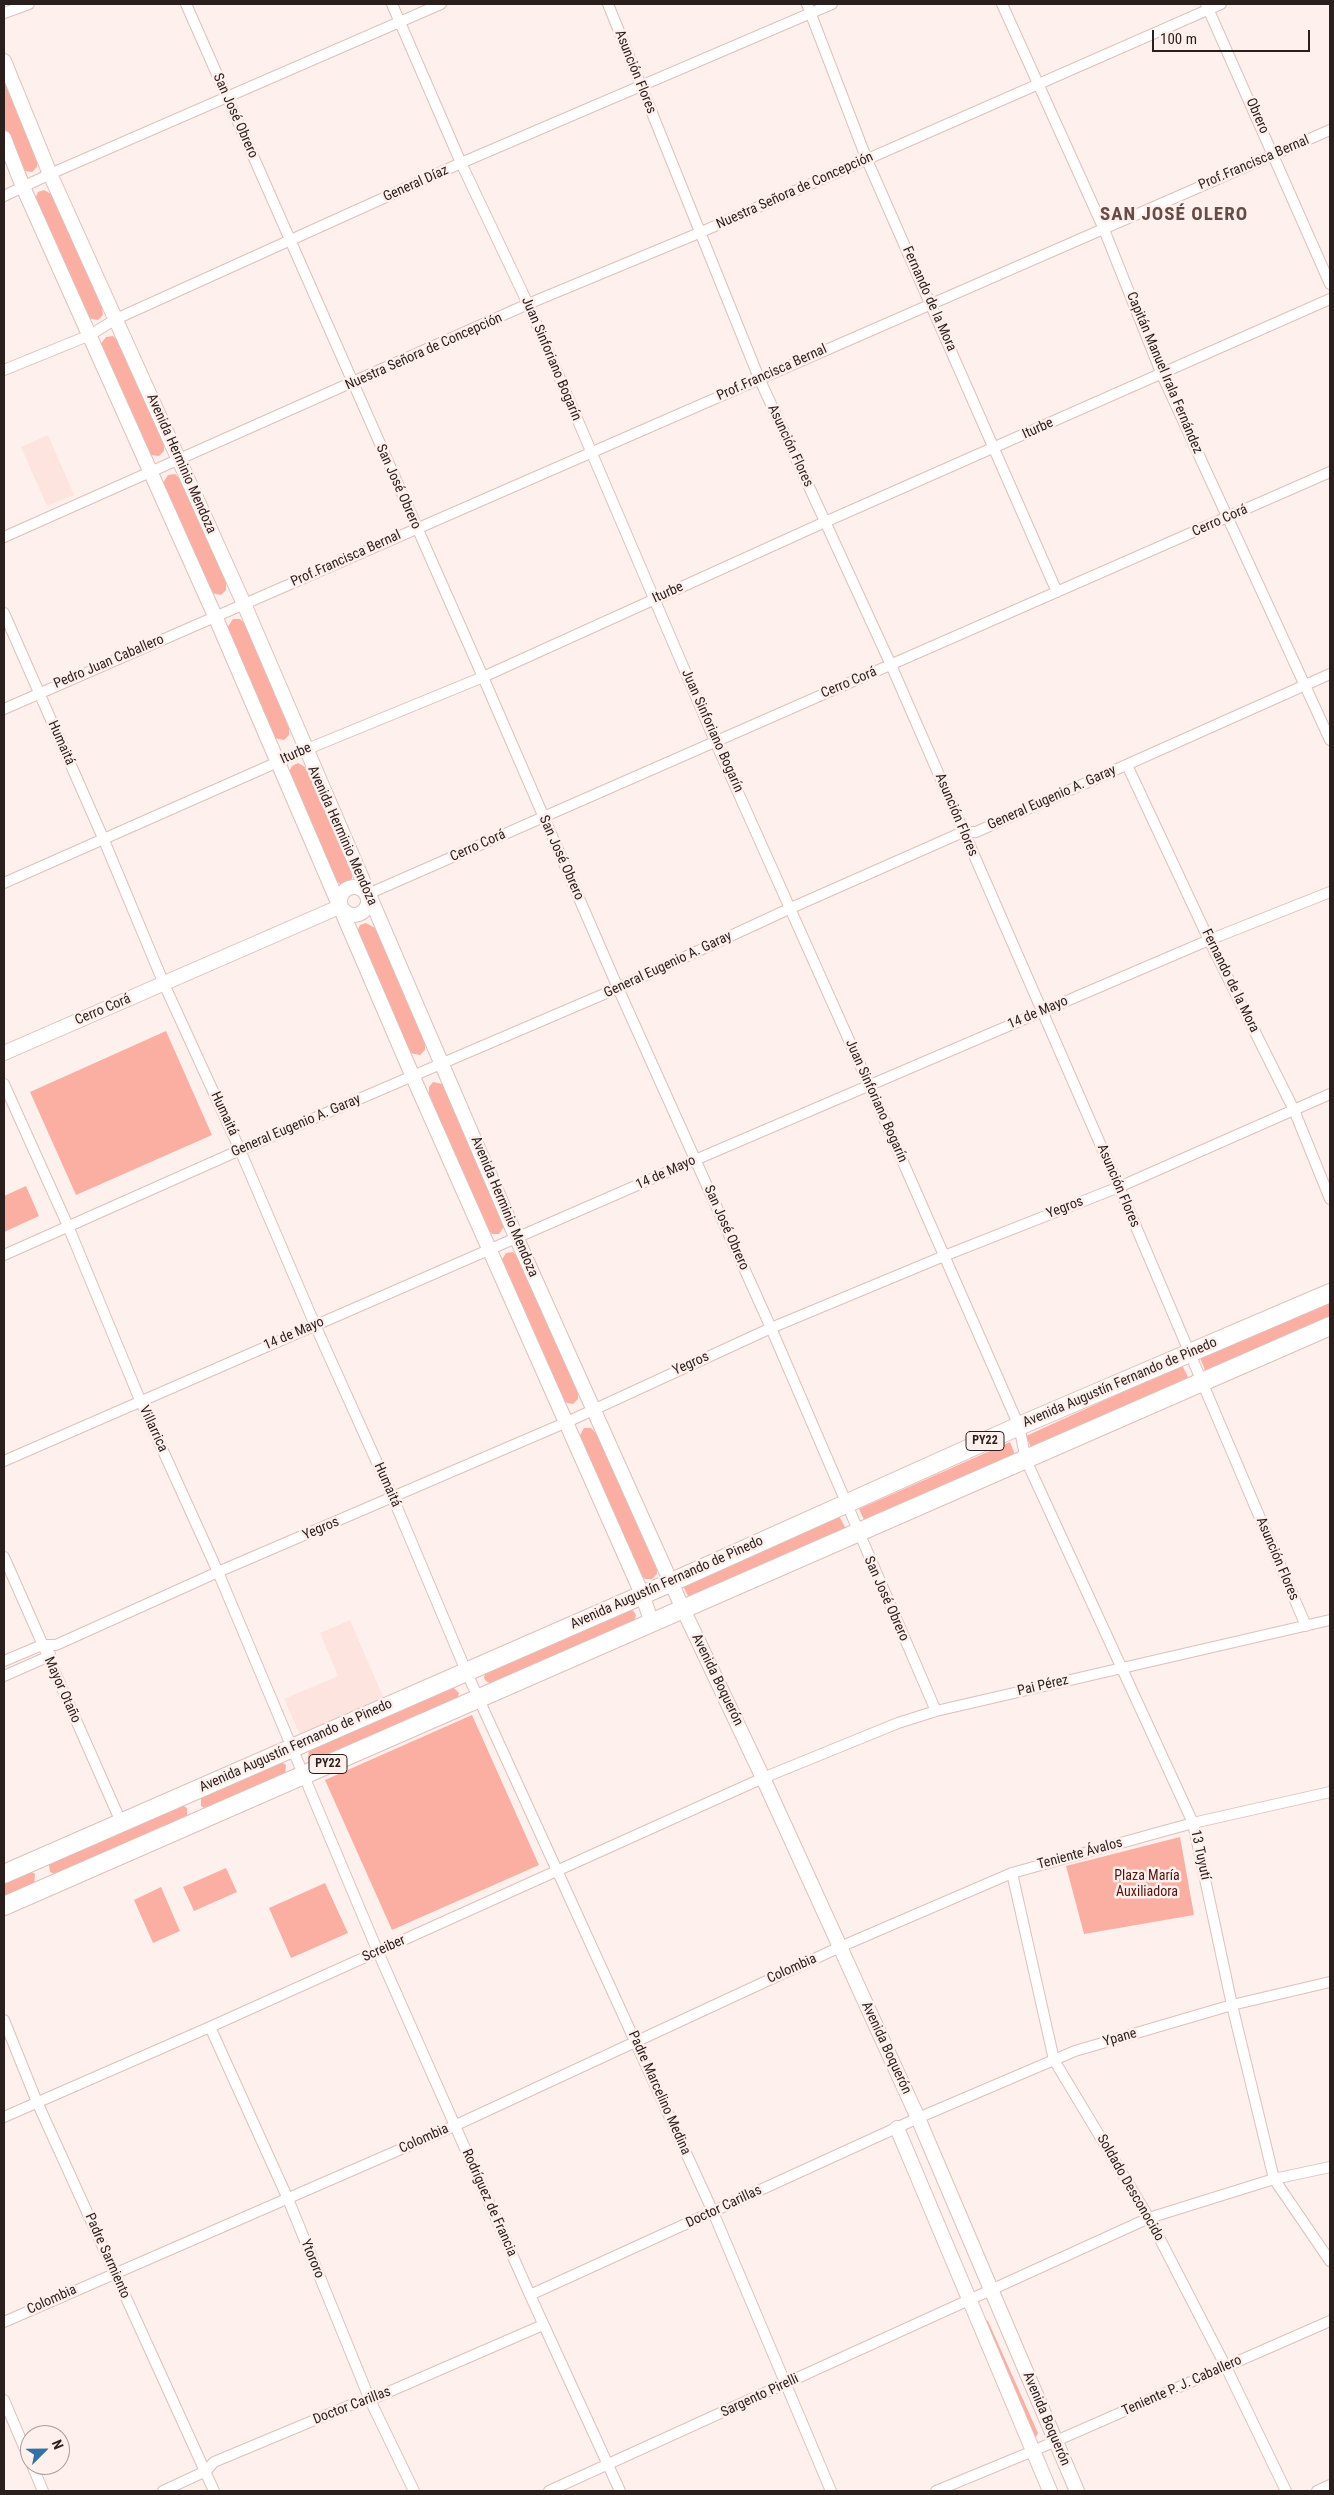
<!DOCTYPE html>
<html>
<head>
<meta charset="utf-8">
<style>
  body { margin:0 }
  #map { position:relative; width:1334px; height:2495px; overflow:hidden; background:#fef0ed; font-family:"Roboto Condensed",sans-serif }
  canvas { display:block }
  .frame { position:absolute; inset:0; border:5px solid #2b1f1d; pointer-events:none }
  .north { position:absolute; left:20px; top:2425px; width:50px; height:50px; box-sizing:border-box; background:#fef0ed; border:1px solid #aa9c9a; border-radius:50%; rotate:67deg; font-size:14px; font-weight:700; line-height:20px; text-align:center; color:#2b1f1d }
  .north::after { content:''; display:block; margin:auto; width:18px; height:22px; background:#3271a8; clip-path:polygon(50% 0,100% 100%,50% 72%,0 100%) }
  .scale { position:absolute; left:1152px; top:30px; width:158px; height:22px; box-sizing:border-box; border:2px solid #2b1f1d; border-top:0; padding-left:6px; font-size:15px; line-height:18px; white-space:nowrap; color:#2b1f1d; -webkit-text-stroke:4px #fef0ed; paint-order:stroke }
</style>
</head>
<body>
<div id="map">
<canvas width="1334" height="2495"></canvas>
<div class="frame"></div>
<div class="north">N</div>
<div class="scale">100 m</div>
</div>
<script>
const context = document.querySelector('canvas').getContext('2d');
context.lineJoin = 'round';
function fillPath(path, color) { context.fillStyle = color; context.fill(path, 'evenodd'); }
const poly = rows => new Path2D(rows.map(r => 'M' + r).join(''));
function strokePath(path, color, width, dash) { context.strokeStyle = color; context.lineWidth = width; context.lineCap = dash ? 'butt' : 'round'; context.setLineDash(dash || []); context.stroke(path); }
function label(font, color, halo, rows, align = 'center') {
  context.font = font + ' "Roboto Condensed",sans-serif'; context.lineWidth = 5; context.setLineDash([]); context.textBaseline = 'middle'; context.strokeStyle = halo; context.fillStyle = color; for (const [text, x, y, turn = 0] of rows) {
    context.save(); context.translate(x, y); context.rotate((+turn || 0) * Math.PI / 180); context.textAlign = isNaN(turn) ? turn : align; if (halo) context.strokeText(text, 0, 0); context.fillText(text, 0, 0); context.restore();
  }
}
fillPath(poly([
  [48,435,74,495,47,506,21,447],
  [350,1620,384,1699,300,1735,284,1699,338,1676,320,1633]
]), '#fee4df');
fillPath(poly([
  [4,78,37,160,37,167,32,172,25,171,20,167,4,126],
  [44,190,53,195,102,307,103,315,98,320,88,318,35,199,38,192],
  [113,336,118,341,164,444,164,451,159,456,149,455,100,345,106,337],
  [175,474,180,479,226,582,226,590,221,595,211,593,163,483,168,475],
  [233,619,240,619,245,624,289,728,289,735,284,740,274,738,227,628],
  [298,763,307,768,352,872,352,879,347,884,340,884,335,879,289,772,292,766],
  [366,923,375,928,425,1043,425,1050,420,1055,410,1053,357,932,360,925],
  [166,1031,212,1135,76,1195,30,1092],
  [433,1082,443,1084,505,1225,499,1234,492,1234,487,1229,429,1094,429,1087],
  [26,1186,39,1216,4,1232,4,1196],
  [513,1252,518,1257,578,1392,578,1399,573,1404,563,1402,501,1261,506,1253],
  [1330,1300,1330,1320,1207,1375,1200,1358],
  [1182,1365,1190,1381,1033,1452,1026,1436],
  [584,1428,591,1428,596,1433,657,1567,657,1574,652,1579,645,1579,640,1574,579,1437],
  [1010,1442,1016,1457,866,1524,859,1509],
  [839,1516,846,1529,690,1600,683,1586],
  [632,1609,636,1615,634,1623,493,1685,486,1681,484,1678,486,1670],
  [451,1685,459,1693,457,1700,316,1763,308,1759,309,1748],
  [472,1715,539,1865,392,1930,325,1780],
  [279,1761,286,1765,285,1777,208,1810,201,1806,201,1795],
  [180,1804,187,1808,187,1819,57,1875,50,1872,49,1865,51,1860],
  [1180,1837,1194,1915,1084,1934,1066,1866],
  [226,1868,237,1892,194,1911,183,1887],
  [28,1870,35,1874,34,1885,4,1899,4,1881],
  [325,1883,348,1933,291,1958,269,1908],
  [161,1887,180,1931,153,1943,134,1900],
  [984,2319,988,2321,1038,2433,1035,2439]
]), '#fbafa3');
const street = poly([
  [186,4,483,677,618,988,771,1328,936,1711],
  [392,4,461,163,528,304,715,741,870,1087,1019,1426,1026,1460,1193,1823,1232,2005,1274,2179,1330,2261],
  [608,4,759,378,891,665,1119,1187,1306,1626],
  [807,4,867,160,1057,592],
  [1002,4,1103,227,1162,375,1330,740],
  [1206,4,1330,284],
  [4,13,29,4],
  [4,196,50,174,441,4],
  [4,370,90,335,116,319,461,163,832,4],
  [4,537,528,304,699,233,1221,4],
  [4,613,103,838,164,984,240,1150,315,1325,393,1498,466,1671,713,2212,831,2491],
  [4,709,1330,130],
  [1127,765,1209,940,1294,1110,1330,1199],
  [4,883,305,750,483,677,825,522,1330,299],
  [368,894,1330,472],
  [4,1084,68,1226,140,1400,218,1572,378,1952,530,2295,620,2491],
  [4,1255,240,1150,618,988,791,908,963,832,976,832,1330,674],
  [4,1461,695,1160,1209,940,1330,892],
  [4,1557,121,1822],
  [4,1661,42,1645,56,1645,218,1572,567,1422,771,1328,944,1256,1119,1187,1330,1094],
  [4,1676,47,1657,50,1654],
  [1012,1873,1054,2060,1149,2218,1226,2367,1286,2491],
  [4,2020,37,2102,214,2491],
  [210,2027,288,2199,370,2400,414,2491],
  [4,2117,210,2027,763,1778,898,1723,936,1711,1330,1620],
  [530,2295,918,2118,1075,2051,1232,2005,1330,1982],
  [4,2322,454,2126,840,1947,1012,1873,1193,1823,1330,1792],
  [4,2400,30,2461],
  [32,2465,43,2491],
  [163,2491,206,2471,214,2462,353,2404,370,2400,543,2325],
  [549,2491,1149,2218,1274,2179,1330,2167],
  [936,2491,1033,2451,1330,2321],
  [1317,2491,1330,2485]
]);
const secondary = poly([
  [4,61,50,174,244,604,517,1239,683,1609,763,1778,918,2118,1077,2491],
  [4,138,23,187,215,616,413,1077,642,1594,652,1623],
  '340 901a14 14 0 1 1 28 0a14 14 0 1 1-28 0Z',
  [4,1053,339,907],
  [897,2128,1050,2491]
]);
const highway = poly([
  [4,1874,672,1582,1019,1426,1330,1293],
  [4,1906,1330,1326]
]);
strokePath(street, '#e1bfb9', 12);
strokePath(secondary, '#e1bfb9', 16);
strokePath(highway, '#e1bfb9', 20);
strokePath(street, '#fff', 10);
strokePath(secondary, '#fff', 14);
strokePath(highway, '#fff', 18);
for (const [x, y, w] of [
  [985,1441,38],
  [328,1764,38]
]) { const box = new Path2D(); box.roundRect(x - w / 2, y - 9.5, w, 19, 4); context.fillStyle = '#fef0ed'; context.fill(box); strokePath(box, '#2b1f1d', 1); }
label('bold 12px', '#2b1f1d', null, [
  ["PY22",985,1441],
  ["PY22",328,1764]
]);
label('14px', '#2b1f1d', '#fef0ed', [
  ["Asunción Flores",635,72,68],
  ["San José Obrero",235,116,66],
  ["Obrero",1257,116,66],
  ["Prof.Francisca Bernal",1254,163,-23],
  ["General Díaz",416,184,-24],
  ["Nuestra Señora de Concepción",795,191,-24],
  ["Fernando de la Mora",929,299,66],
  ["Nuestra Señora de Concepción",424,352,-24],
  ["Juan Sinforiano Bogarín",551,359,67],
  ["Prof.Francisca Bernal",772,373,-24],
  ["Capitán Manuel Irala Fernández",1164,373,67],
  ["Iturbe",1038,429,-24],
  ["Asunción Flores",790,446,65],
  ["Avenida Herminio Mendoza",181,464,66],
  ["San José Obrero",398,487,66],
  ["Cerro Corá",1220,521,-24],
  ["Prof.Francisca Bernal",346,559,-24],
  ["Iturbe",668,593,-24],
  ["Pedro Juan Caballero",109,662,-23],
  ["Cerro Corá",849,683,-23],
  ["Juan Sinforiano Bogarín",712,731,66],
  ["Humaitá",61,743,66],
  ["Iturbe",296,754,-24],
  ["General Eugenio A. Garay",1052,798,-24],
  ["Asunción Flores",956,815,67],
  ["Avenida Herminio Mendoza",342,836,66],
  ["Cerro Corá",478,846,-24],
  ["San José Obrero",561,858,66],
  ["General Eugenio A. Garay",668,965,-25],
  ["Fernando de la Mora",1230,981,64],
  ["Cerro Corá",103,1010,-23],
  ["14 de Mayo",1038,1013,-23],
  ["Juan Sinforiano Bogarín",876,1101,66],
  ["Humaitá",224,1114,65],
  ["General Eugenio A. Garay",296,1126,-23],
  ["14 de Mayo",666,1173,-24],
  ["Asunción Flores",1118,1186,67],
  ["Avenida Herminio Mendoza",504,1207,67],
  ["Yegros",1065,1208,-21],
  ["San José Obrero",726,1228,66],
  ["14 de Mayo",294,1334,-23],
  ["Yegros",691,1364,-24],
  ["Avenida Augustín Fernando de Pinedo",1120,1383,-23],
  ["Villarrica",153,1429,65],
  ["Humaitá",387,1485,66],
  ["Yegros",321,1529,-23],
  ["Asunción Flores",1277,1559,67],
  ["Avenida Augustín Fernando de Pinedo",667,1583,-24],
  ["San José Obrero",886,1599,66],
  ["Avenida Boquerón",717,1680,64],
  ["Pai Pérez",1043,1686,-13],
  ["Mayor Otaño",62,1690,66],
  ["Avenida Augustín Fernando de Pinedo",296,1746,-24],
  ["Teniente Ávalos",1080,1854,-15],
  ["13 Tuyutí",1200,1855,78],
  ["Screiber",384,1949,-24],
  ["Colombia",792,1969,-24],
  ["Ypane",1120,2038,-16],
  ["Avenida Boquerón",886,2048,65],
  ["Padre Marcelino Medina",659,2093,66],
  ["Colombia",424,2139,-24],
  ["Soldado Desconocido",1130,2188,60],
  ["Rodríguez de Francia",489,2203,66],
  ["Doctor Carillas",724,2207,-25],
  ["Padre Sarmiento",107,2256,66],
  ["Ytororo",312,2259,68],
  ["Colombia",52,2300,-24],
  ["Teniente P. J. Caballero",1182,2386,-24],
  ["Sargento Pirelli",760,2396,-25],
  ["Doctor Carillas",352,2406,-21],
  ["Avenida Boquerón",1046,2419,67]
]);
label('14px', '#52130d', '#fef0ed', [
  ["Plaza María",1147,1876],
  ["Auxiliadora",1147,1892]
]);
context.letterSpacing = '1px';
label('bold 19px', '#674b46', '#fef0ed', [
  ["SAN JOSÉ OLERO",1174,215]
]);
context.letterSpacing = '0px';
</script>
</body>
</html>
